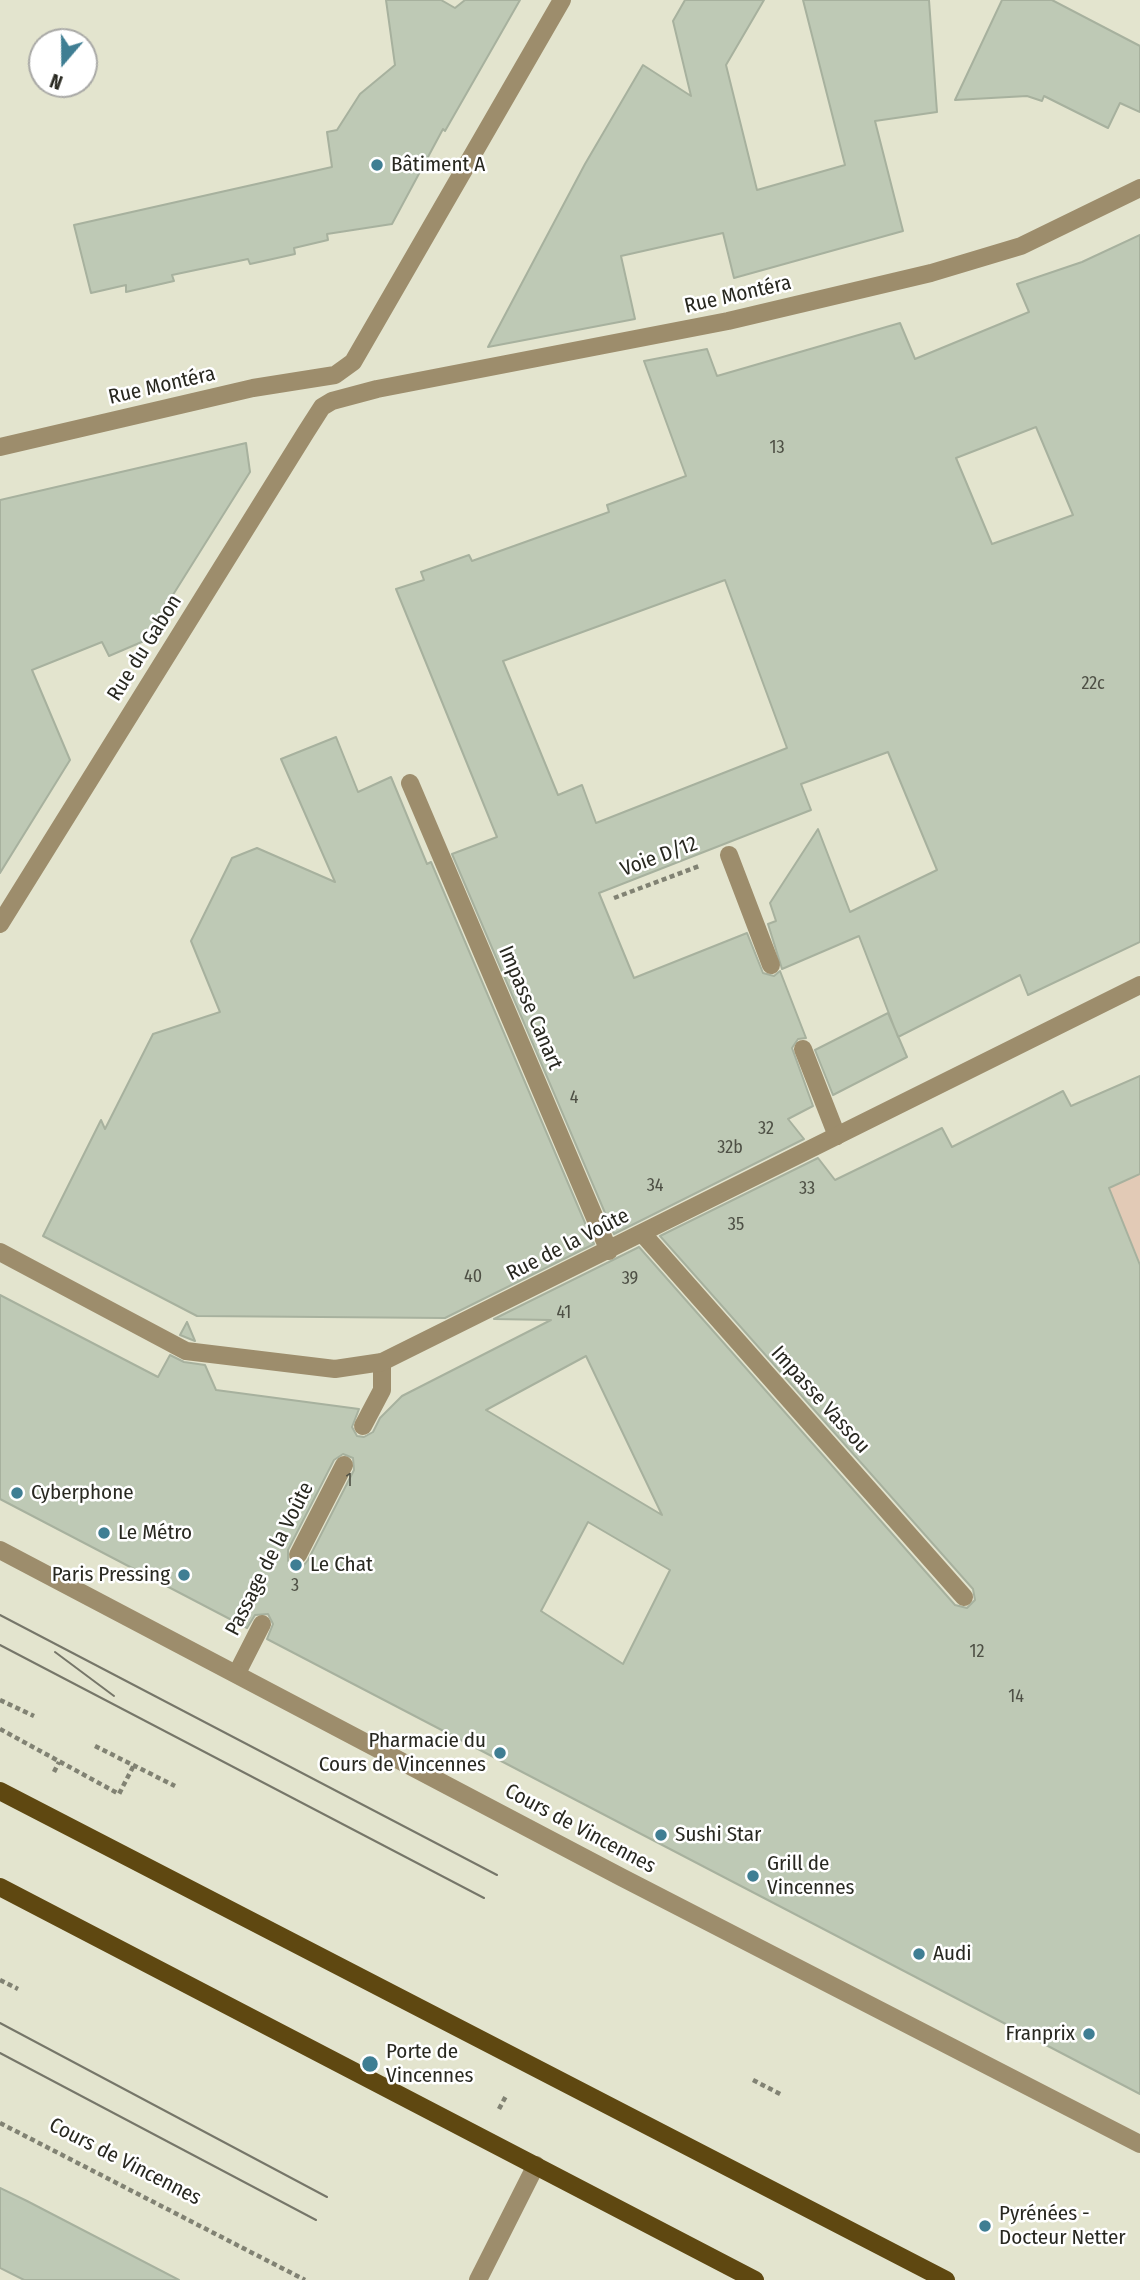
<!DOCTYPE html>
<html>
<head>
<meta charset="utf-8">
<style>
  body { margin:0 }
  #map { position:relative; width:1140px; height:2280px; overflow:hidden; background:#e3e4ce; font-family:"Fira Sans Condensed",sans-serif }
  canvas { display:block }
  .north { position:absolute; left:28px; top:28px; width:70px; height:70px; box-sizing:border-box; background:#fff; border:2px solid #a9a9a6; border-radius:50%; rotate:200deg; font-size:19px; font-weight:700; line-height:28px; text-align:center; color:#282820 }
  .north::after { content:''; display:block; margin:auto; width:24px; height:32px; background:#3f7e93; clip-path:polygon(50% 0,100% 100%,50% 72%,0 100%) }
</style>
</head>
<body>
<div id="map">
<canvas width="1140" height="2280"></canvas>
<div class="north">N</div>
</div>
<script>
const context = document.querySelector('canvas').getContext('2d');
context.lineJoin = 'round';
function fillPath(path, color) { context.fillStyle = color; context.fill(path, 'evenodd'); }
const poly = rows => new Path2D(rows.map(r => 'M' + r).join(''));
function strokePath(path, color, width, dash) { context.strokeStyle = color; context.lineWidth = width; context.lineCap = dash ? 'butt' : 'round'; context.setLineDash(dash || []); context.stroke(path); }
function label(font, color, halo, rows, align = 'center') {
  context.font = font + ' "Fira Sans Condensed",sans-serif'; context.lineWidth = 5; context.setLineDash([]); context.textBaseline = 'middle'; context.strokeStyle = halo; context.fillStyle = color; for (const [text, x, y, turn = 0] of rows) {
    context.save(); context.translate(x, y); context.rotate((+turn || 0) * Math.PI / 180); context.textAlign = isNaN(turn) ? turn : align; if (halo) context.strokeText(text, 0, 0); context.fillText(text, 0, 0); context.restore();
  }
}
fillPath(poly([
  [1140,1174,1140,1263,1109,1188]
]), '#e2cab6');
const building = poly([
  [386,0,441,0,455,8,465,0,520,0,445,131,443,129,392,224,327,234,328,240,294,248,295,254,250,264,248,259,172,275,174,281,126,292,126,285,91,293,74,225,332,167,327,132,337,130,360,94,395,65,386,0],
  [685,0,764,0,726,65,757,190,845,165,803,0,929,0,937,112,875,121,903,231,734,278,723,233,621,256,635,319,488,347,585,164,643,65,691,96,673,21,685,0],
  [1002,0,1052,0,1140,46,1140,112,1120,103,1108,128,1044,96,1042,101,1027,96,955,100,1002,0],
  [1140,235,1140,942,1028,995,1020,975,898,1037,859,936,782,969,768,924,776,921,770,903,818,829,850,912,937,870,888,752,801,784,811,810,599,893,634,978,747,933,763,973,774,976,780,971,806,1038,798,1039,792,1048,813,1106,788,1119,804,1139,614,1234,452,854,497,837,396,589,424,580,421,572,469,555,472,561,609,512,607,505,686,476,644,361,707,349,717,376,900,323,915,359,1029,312,1017,284,1082,262,1140,235],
  [1036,427,1073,515,992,544,956,458,1036,427],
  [725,580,787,748,596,823,582,785,558,795,503,661,725,580],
  [246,443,250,472,144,641,109,656,102,642,32,670,70,760,0,873,0,500,246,443],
  [336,737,358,792,391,777,427,864,431,862,594,1244,445,1318,197,1316,43,1236,101,1120,105,1129,153,1034,220,1012,191,941,232,858,257,848,335,882,281,759,336,737],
  [888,1013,907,1057,833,1095,815,1050,888,1013],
  [1140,1076,1140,1174,1109,1188,1140,1265,1140,2094,267,1639,273,1624,268,1614,255,1615,247,1628,0,1499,0,1295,158,1377,170,1355,184,1362,205,1365,216,1390,359,1409,352,1427,357,1436,364,1437,373,1432,380,1418,402,1396,551,1320,494,1319,639,1247,955,1605,967,1608,975,1600,973,1589,660,1236,818,1158,835,1180,942,1128,952,1147,1063,1091,1071,1106,1140,1076],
  [586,1356,662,1515,486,1410,586,1356],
  [343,1454,353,1458,354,1470,308,1560,304,1565,293,1565,288,1561,288,1550,334,1460,343,1454],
  [588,1522,670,1570,623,1664,541,1611,588,1522],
  [187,1322,195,1341,180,1335,187,1322],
  [0,2188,27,2201,179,2280,24,2280,0,2268,0,2188]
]);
fillPath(building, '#bec9b5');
strokePath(building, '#a7b19e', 2);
strokePath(poly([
  [614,898,699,866],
  [0,1700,34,1716],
  [0,1729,119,1794,134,1765],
  [95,1746,175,1786],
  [54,1772,59,1762],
  [0,1980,18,1989],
  [753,2080,782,2095],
  [499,2109,507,2094],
  [0,2123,305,2280]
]), '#818273', 4.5, [5, 3.5]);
strokePath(poly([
  [729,855,771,965],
  [803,1049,837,1136]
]), '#9d8d6c', 18);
strokePath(poly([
  [363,1426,382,1390,382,1362],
  [298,1555,344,1465],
  [237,1673,262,1624]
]), '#9d8d6c', 18);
strokePath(poly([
  [0,447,253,388,335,375,353,362,562,0],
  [410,783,609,1251],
  [0,924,306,432,322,407,332,401,377,389,728,321,931,273,1021,246,1140,188],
  [642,1233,964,1597],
  [0,1252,186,1351,335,1369,382,1362,1140,985],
  [0,1550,621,1877,1140,2144],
  [478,2280,536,2165]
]), '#9d8d6c', 18);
strokePath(poly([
  [0,1791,946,2280],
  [0,1887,755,2280]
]), '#5f4811', 18);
strokePath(poly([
  [0,1615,497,1875],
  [0,1645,484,1898],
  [55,1652,114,1696],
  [0,2023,327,2197],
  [0,2053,316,2220]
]), '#767669', 2);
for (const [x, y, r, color] of [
  [377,165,7,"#3f7e93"],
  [17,1493,7,"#3f7e93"],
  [104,1533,7,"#3f7e93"],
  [296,1565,7,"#3f7e93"],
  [184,1575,7,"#3f7e93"],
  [500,1753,7,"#3f7e93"],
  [661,1835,7,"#3f7e93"],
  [753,1876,7,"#3f7e93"],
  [919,1954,7,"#3f7e93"],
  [1089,2034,7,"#3f7e93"],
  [370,2064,9,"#3f7e93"],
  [985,2226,7,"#3f7e93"]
]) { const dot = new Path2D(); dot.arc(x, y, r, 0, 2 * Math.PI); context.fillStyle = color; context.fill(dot); strokePath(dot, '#fff', 2.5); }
label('18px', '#4e5045', null, [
  ["13",777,448],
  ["22c",1093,684],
  ["4",574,1098],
  ["32",766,1129],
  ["32b",730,1148],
  ["34",655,1186],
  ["33",807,1189],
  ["35",736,1225],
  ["40",473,1277],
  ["39",630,1279],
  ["41",564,1313],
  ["1",349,1481],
  ["3",295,1586],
  ["12",977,1652],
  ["14",1016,1697]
]);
label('21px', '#282820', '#fff', [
  ["Bâtiment A",391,165],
  ["Cyberphone",31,1493],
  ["Le Métro",118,1533],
  ["Le Chat",310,1565],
  ["Paris Pressing",170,1575,"right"],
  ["Pharmacie du",486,1741,"right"],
  ["Cours de Vincennes",486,1765,"right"],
  ["Sushi Star",675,1835],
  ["Grill de",767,1864],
  ["Vincennes",767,1888],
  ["Audi",933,1954],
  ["Franprix",1075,2034,"right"],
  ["Porte de",386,2052],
  ["Vincennes",386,2076],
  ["Pyrénées -",999,2214],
  ["Docteur Netter",999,2238]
], 'left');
label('21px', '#282820', '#fff', [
  ["Rue Montéra",738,295,-13],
  ["Rue Montéra",162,386,-13],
  ["Rue du Gabon",145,648,-58],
  ["Voie D/12",659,857,-20],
  ["Impasse Canart",530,1008,67],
  ["Rue de la Voûte",568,1245,-27],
  ["Impasse Vassou",820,1400,48],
  ["Passage de la Voûte",270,1559,-63],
  ["Cours de Vincennes",580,1829,28],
  ["Cours de Vincennes",125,2162,27]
]);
</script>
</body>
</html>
